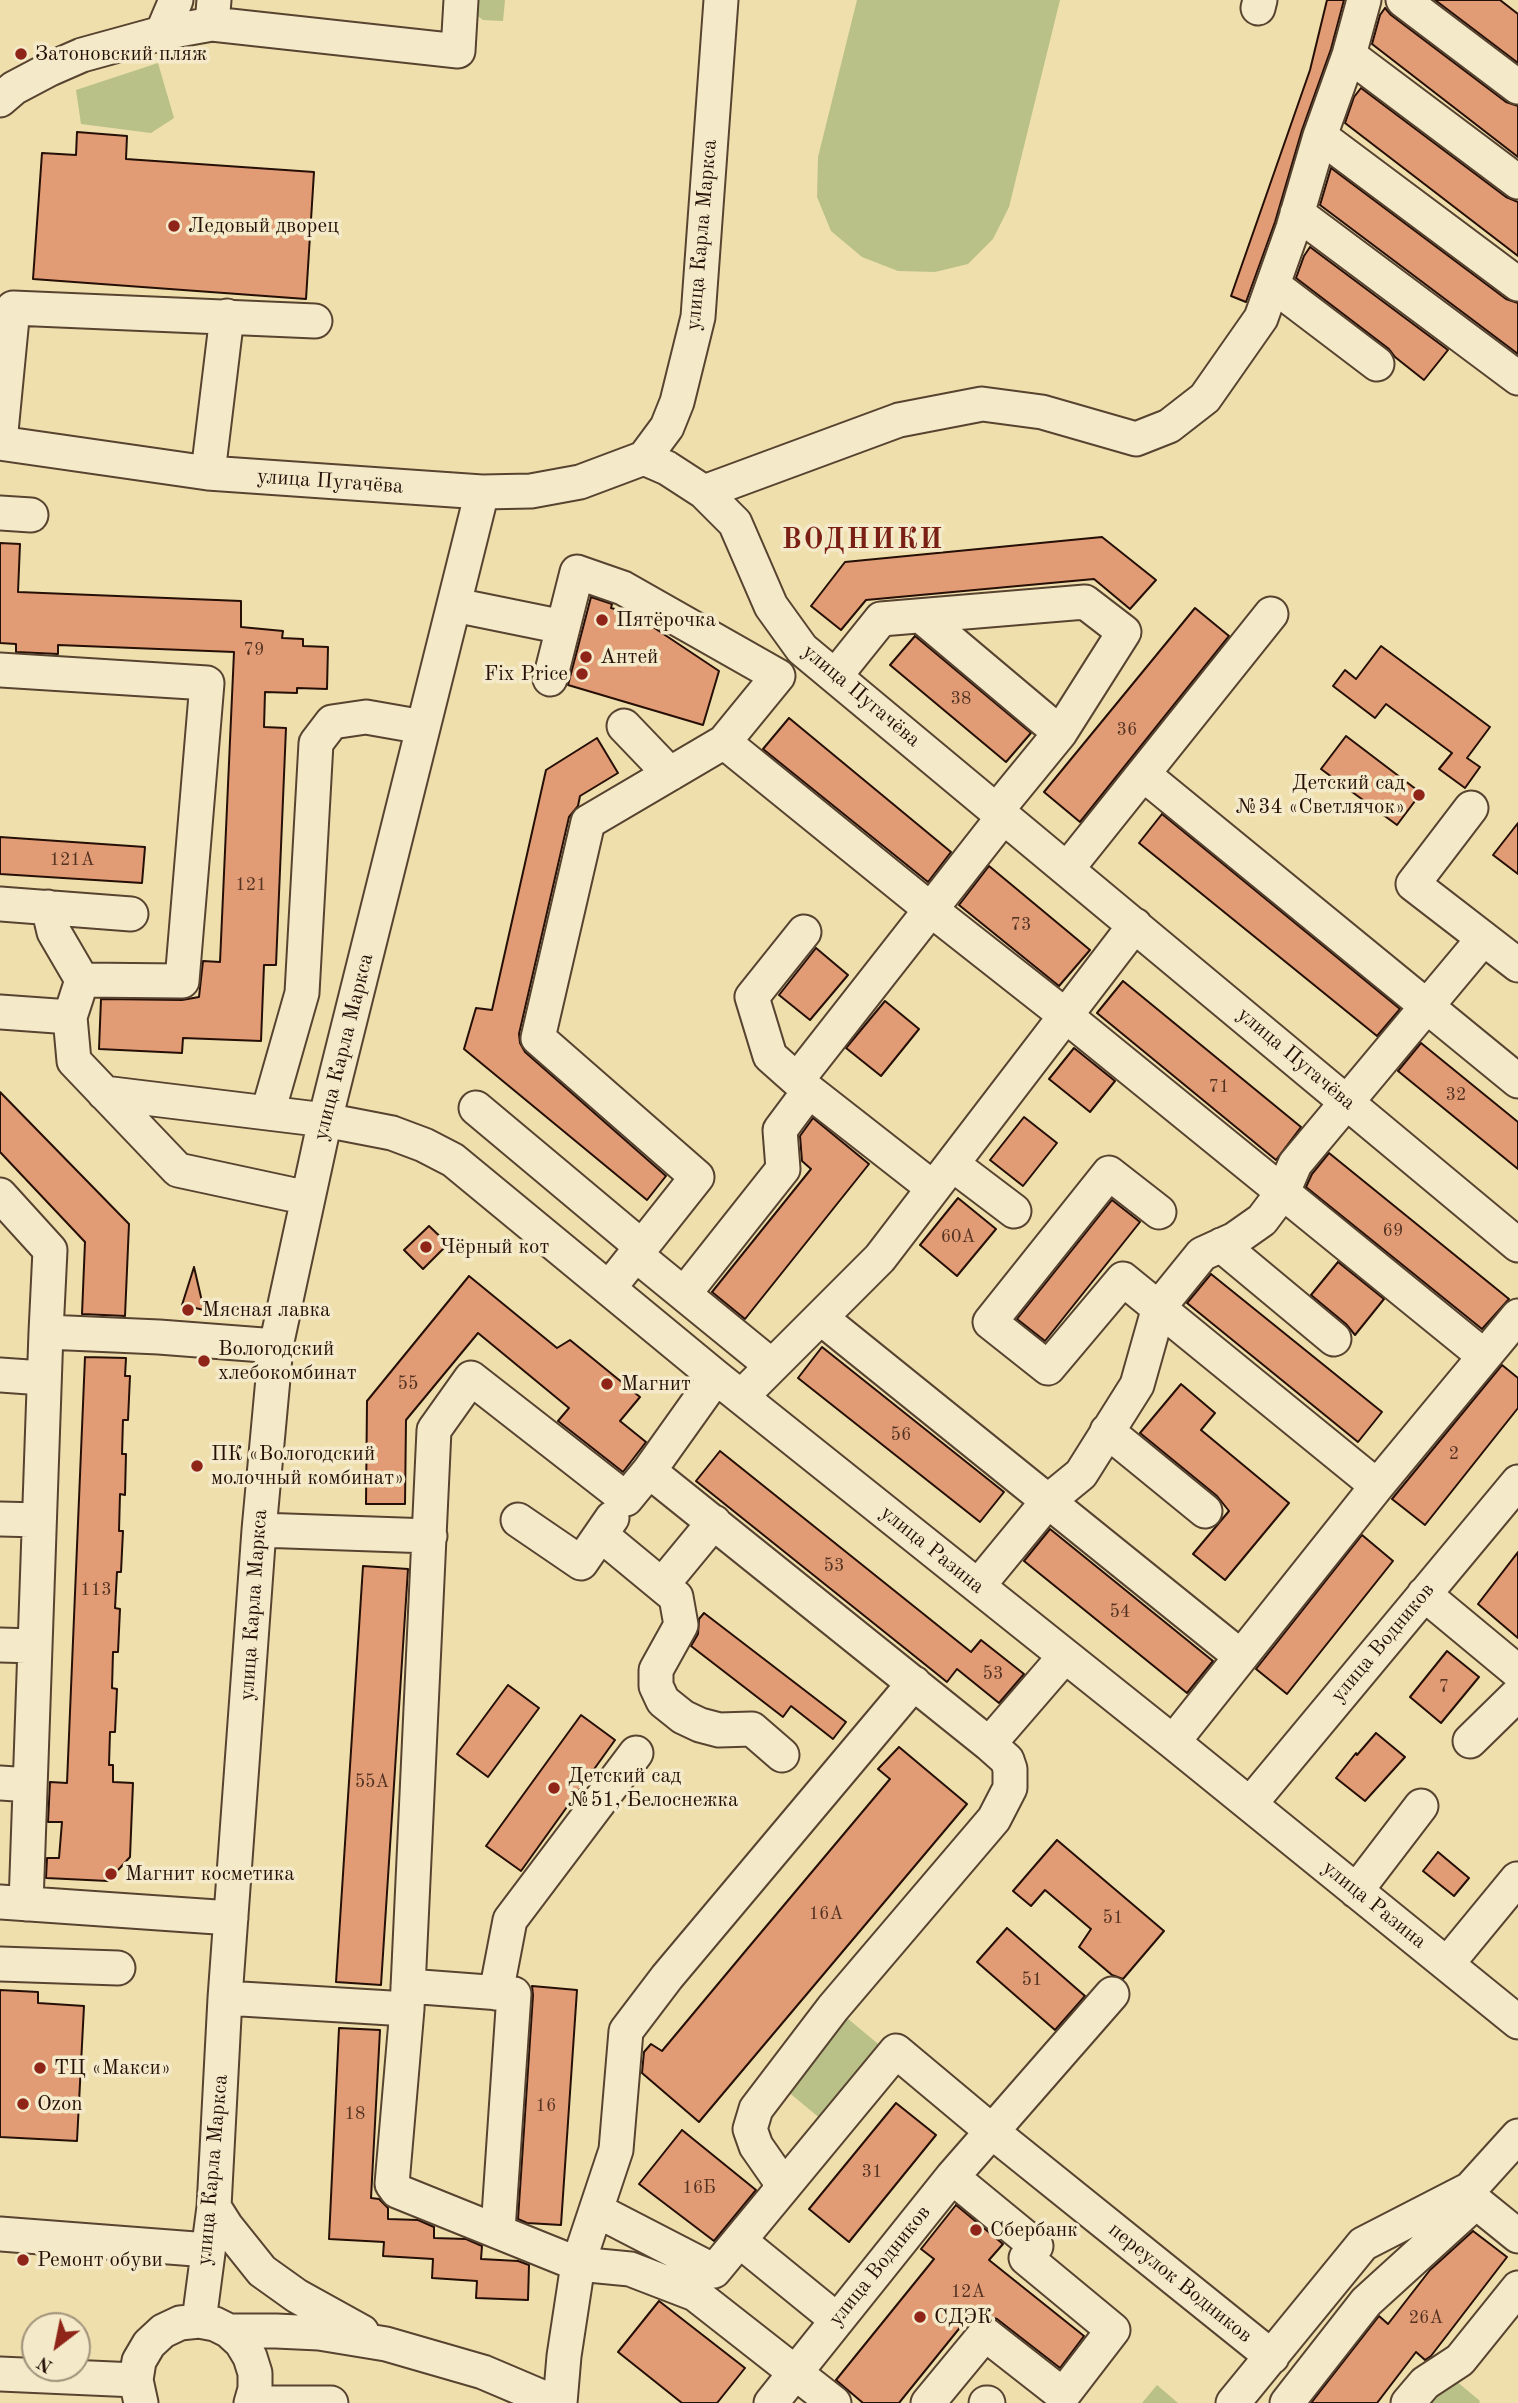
<!DOCTYPE html>
<html>
<head>
<meta charset="utf-8">
<style>
  body { margin:0 }
  #map { position:relative; width:1518px; height:2403px; overflow:hidden; background:#eedfac; font-family:"Old Standard TT",serif }
  canvas { display:block }
  .north { position:absolute; left:21px; top:2312px; width:70px; height:70px; box-sizing:border-box; background:#f4eac9; border:2px solid #a1927b; border-radius:50%; rotate:212deg; font-size:19px; font-weight:700; line-height:28px; text-align:center; color:#250f06 }
  .north::after { content:''; display:block; margin:auto; width:24px; height:32px; background:#8f2418; clip-path:polygon(50% 0,100% 100%,50% 72%,0 100%) }
</style>
</head>
<body>
<div id="map">
<canvas width="1518" height="2403"></canvas>
<div class="north">N</div>
</div>
<script>
const context = document.querySelector('canvas').getContext('2d');
context.lineJoin = 'round';
function fillPath(path, color) { context.fillStyle = color; context.fill(path, 'evenodd'); }
const poly = rows => new Path2D(rows.map(r => 'M' + r).join(''));
function strokePath(path, color, width, dash) { context.strokeStyle = color; context.lineWidth = width; context.lineCap = dash ? 'butt' : 'round'; context.setLineDash(dash || []); context.stroke(path); }
function label(font, color, halo, rows, align = 'center') {
  context.font = font + ' "Old Standard TT",serif'; context.lineWidth = 7; context.setLineDash([]); context.textBaseline = 'middle'; context.strokeStyle = halo; context.fillStyle = color; for (const [text, x, y, turn = 0] of rows) {
    context.save(); context.translate(x, y); context.rotate((+turn || 0) * Math.PI / 180); context.textAlign = isNaN(turn) ? turn : align; if (halo) context.strokeText(text, 0, 0); context.fillText(text, 0, 0); context.restore();
  }
}
fillPath(poly([
  [472,0,505,0,503,21,483,20,475,14],
  [857,0,1060,0,1009,207,993,239,968,264,935,272,898,271,862,257,831,231,817,197,818,157],
  [158,63,174,118,151,133,81,124,76,90],
  [847,2018,883,2048,822,2120,786,2090],
  [1449,2375,1480,2401,1479,2403,1425,2403],
  [1157,2385,1178,2403,1142,2403]
]), '#b9c189');
const building = poly([
  [1327,0,1344,0,1331,49,1302,130,1275,222,1246,302,1231,296,1310,70,1327,0],
  [1435,0,1500,0,1518,14,1518,63,1435,0],
  [1385,8,1391,15,1506,102,1518,106,1518,157,1372,44,1380,15,1385,8],
  [1361,88,1506,197,1518,202,1518,256,1345,123,1354,97,1361,88],
  [77,132,127,136,126,159,314,172,306,299,33,279,42,153,76,155,77,132],
  [1331,168,1506,299,1518,303,1518,354,1320,205,1331,168],
  [1310,247,1448,350,1424,380,1395,357,1389,349,1296,278,1304,256,1310,247],
  [1102,537,1156,580,1130,609,1094,579,866,600,841,630,811,606,845,562,1102,537],
  [0,543,20,544,18,592,241,601,241,627,283,631,282,638,303,639,303,646,328,647,327,689,297,688,297,693,265,692,264,727,286,728,276,965,264,965,261,1041,183,1038,182,1053,99,1049,101,999,182,1000,199,997,203,961,220,962,234,652,58,645,58,654,16,652,16,644,0,643,0,543],
  [591,597,612,604,611,608,626,612,627,617,641,621,653,627,719,671,703,725,568,685,591,597],
  [1195,608,1229,636,1080,822,1044,792,1195,608],
  [915,636,1031,733,1006,762,890,665,915,636],
  [1381,646,1490,727,1467,758,1480,767,1465,788,1439,769,1452,753,1386,704,1375,718,1333,686,1345,670,1356,679,1381,646],
  [789,718,951,852,928,882,763,749,789,718],
  [1346,736,1421,793,1397,825,1321,769,1346,736],
  [597,738,618,773,580,796,578,806,569,817,519,1034,520,1043,525,1052,666,1176,647,1200,464,1049,476,1008,492,1010,546,770,597,738],
  [1162,814,1400,1009,1377,1036,1139,843,1162,814],
  [1518,823,1518,874,1493,855,1518,823],
  [0,837,145,847,142,883,0,874,0,837],
  [989,866,1090,950,1059,986,959,905,989,866],
  [816,948,848,975,810,1020,779,995,816,948],
  [1123,981,1301,1127,1276,1160,1097,1013,1123,981],
  [885,1001,919,1029,881,1076,846,1048,885,1001],
  [1421,1043,1518,1122,1518,1169,1398,1071,1421,1043],
  [1074,1048,1115,1081,1090,1112,1049,1079,1074,1048],
  [0,1092,129,1224,125,1316,82,1314,85,1242,0,1152,0,1092],
  [1024,1117,1057,1143,1023,1186,990,1160,1024,1117],
  [813,1118,869,1164,745,1319,712,1292,811,1169,802,1161,800,1136,813,1118],
  [1329,1153,1509,1299,1482,1329,1306,1187,1312,1174,1329,1153],
  [958,1198,996,1229,957,1276,920,1245,958,1198],
  [1112,1200,1140,1222,1045,1341,1017,1319,1112,1200],
  [429,1226,448,1244,423,1269,404,1250,429,1226],
  [1338,1262,1384,1299,1355,1335,1346,1324,1311,1295,1338,1262],
  [194,1267,204,1310,182,1305,194,1267],
  [1211,1274,1382,1412,1358,1442,1187,1303,1211,1274],
  [469,1276,557,1348,570,1340,640,1397,620,1421,646,1442,623,1472,558,1421,569,1408,478,1333,406,1420,405,1504,366,1504,367,1401,469,1276],
  [822,1347,1004,1492,980,1522,798,1378,822,1347],
  [85,1357,126,1358,125,1376,130,1376,128,1420,123,1420,122,1454,126,1454,125,1495,120,1494,119,1531,123,1531,121,1572,117,1572,115,1608,120,1609,118,1652,113,1652,112,1688,117,1689,115,1732,110,1732,109,1765,113,1765,113,1782,133,1783,130,1857,108,1881,46,1878,47,1858,59,1858,62,1822,48,1822,50,1782,67,1783,85,1357],
  [1502,1365,1518,1378,1518,1408,1425,1525,1392,1499,1502,1365],
  [1181,1384,1215,1413,1201,1430,1289,1503,1225,1580,1193,1554,1229,1511,1217,1496,1140,1433,1181,1384],
  [720,1451,971,1652,981,1640,1024,1674,999,1703,957,1669,947,1682,696,1481,720,1451],
  [1050,1529,1213,1661,1187,1693,1024,1561,1050,1529],
  [1362,1535,1393,1561,1287,1694,1256,1669,1362,1535],
  [1518,1552,1518,1638,1478,1604,1518,1552],
  [363,1566,408,1569,381,1985,336,1982,363,1566],
  [704,1613,846,1722,833,1739,791,1706,783,1717,691,1646,698,1634,699,1619,704,1613],
  [1447,1651,1479,1677,1441,1723,1410,1697,1447,1651],
  [508,1685,539,1708,488,1777,457,1754,508,1685],
  [581,1715,615,1740,521,1871,486,1846,581,1715],
  [1376,1733,1405,1757,1365,1801,1336,1778,1356,1753,1357,1755,1376,1733],
  [899,1747,967,1804,699,2122,642,2073,644,2052,651,2044,662,2051,748,1948,890,1779,878,1769,899,1747],
  [1057,1840,1164,1931,1123,1979,1112,1975,1079,1947,1091,1929,1045,1890,1031,1906,1013,1891,1057,1840],
  [1438,1852,1469,1878,1454,1896,1423,1871,1438,1852],
  [1007,1928,1085,1996,1055,2030,977,1962,1007,1928],
  [532,1986,577,1990,561,2225,527,2223,518,2219,533,1995,532,1986],
  [0,1990,38,1992,38,2003,84,2006,77,2141,0,2137,0,1990],
  [339,2028,380,2030,371,2198,379,2199,388,2208,388,2219,418,2220,434,2227,434,2238,466,2239,482,2246,481,2259,518,2261,529,2265,528,2300,476,2298,477,2281,432,2278,433,2259,383,2256,384,2242,329,2239,339,2028],
  [896,2103,936,2135,849,2242,809,2209,896,2103],
  [682,2130,756,2190,714,2241,639,2184,682,2130],
  [956,2205,1003,2244,989,2260,1084,2336,1060,2368,997,2319,983,2315,975,2309,899,2403,863,2403,836,2380,934,2259,921,2249,956,2205],
  [1473,2231,1507,2257,1431,2356,1425,2360,1416,2352,1377,2403,1311,2403,1379,2316,1388,2324,1430,2270,1473,2231],
  [659,2301,745,2368,717,2403,682,2403,618,2352,659,2301]
]);
fillPath(building, '#e19c75');
strokePath(building, '#250f06', 2);
const minor = poly([
  [1403,0,1518,87],
  [1258,8,1260,0],
  [212,24,458,51,461,0],
  [162,33,176,0],
  [1349,55,1518,182],
  [0,100,14,88,50,69,82,55,162,33,212,24,214,0],
  [1320,136,1518,284],
  [1297,213,1518,378],
  [1273,285,1377,364],
  [0,442,13,308,315,321],
  [0,443,208,473,482,492,531,491,580,482,644,458,667,468,704,492,735,523,771,606,802,649,1518,1245],
  [644,458,667,427,677,402,698,317,721,0],
  [208,473,227,316],
  [704,492,899,420,982,404,1042,412,1136,439,1169,426,1205,398,1261,318,1293,228,1320,136,1349,55,1364,0],
  [0,513,31,515],
  [455,605,563,627],
  [921,616,1060,733,997,810],
  [0,670,207,683,182,981,82,980],
  [836,675,881,619,1085,602,1124,632,1060,733],
  [550,679,577,572,623,588,778,676,724,742,588,822,538,1038,697,1177,609,1288],
  [624,726,670,774],
  [724,742,930,909,1066,1016,1484,1356],
  [1143,774,1518,1081],
  [1471,808,1413,884,1518,965],
  [1067,869,1271,614],
  [0,904,131,914],
  [804,932,752,997,770,1056,797,1080,1004,816],
  [0,1012,70,1017,82,980,54,932,48,907],
  [70,1017,74,1061,178,1170,308,1198],
  [104,1093,325,1120,392,1133,424,1145,453,1160,716,1377,1173,1742,1518,2022],
  [476,1108,642,1247],
  [268,1112,302,993,316,743,332,722,366,717,423,727],
  [952,1164,1014,1211],
  [0,1195,50,1250,46,1332],
  [1159,1212,1109,1173,990,1322,1048,1368,1123,1279,1377,1486,1173,1742],
  [1221,1245,1334,1339],
  [636,1255,772,1366],
  [684,1294,783,1169,780,1130,809,1091,933,1188],
  [821,1318,1240,1656],
  [0,1375,43,1378],
  [741,1397,880,1258,1135,925],
  [1107,1431,1205,1511],
  [649,1471,989,1744,1065,1656],
  [1377,1486,1518,1316],
  [0,1519,39,1520],
  [518,1520,581,1563,612,1518],
  [259,1530,430,1536],
  [601,1535,676,1597,681,1625,656,1670,656,1686,663,1701,683,1717,700,1725,719,1730,752,1729,782,1755],
  [662,1585,714,1522],
  [978,1586,1048,1501,1081,1474,1137,1385,1159,1307,1202,1254,1235,1239,1262,1220,1283,1192,1295,1164,1483,939],
  [1424,1594,1518,1672],
  [0,1645,35,1646],
  [1470,1741,1518,1694],
  [0,1783,30,1785],
  [1250,1804,1518,1482],
  [1356,1891,1421,1806],
  [0,1902,231,1918],
  [26,1904,46,1332,159,1337,276,1346],
  [0,1964,118,1968],
  [1447,1964,1517,1879],
  [408,1986,514,1994,498,2230],
  [496,1993,510,1920,636,1753],
  [225,1998,407,2009,434,1430,471,1378,626,1499,649,1471,716,1377],
  [407,2009,392,2184,397,2191,578,2264,630,2269,695,2294,834,2403],
  [780,2191,779,2179,756,2146,750,2129,756,2109,833,2008,994,1819,1010,1788,1010,1769,1007,1760,989,1744],
  [214,2207,226,2226,262,2271,297,2296,362,2332],
  [596,2210,714,2271,896,2051,1006,2143,1272,2357],
  [0,2234,208,2250],
  [740,2241,837,2320],
  [199,2321,214,2207,225,1998,259,1530,276,1346,325,1120,482,492],
  [229,2331,276,2331,319,2333,386,2344,483,2372,556,2403],
  [0,2374,136,2380],
  [141,2403,136,2380,139,2361,149,2344,163,2331,180,2323,199,2321,215,2324,229,2331,241,2342,250,2357,255,2373,255,2389,251,2403],
  [270,2403,331,2403],
  [560,2403,564,2356,578,2264,616,2150,626,2031,667,1977,914,1683],
  [771,2403,952,2177,1112,1994],
  [928,2403,985,2334,1063,2395,1113,2330,1026,2258,1036,2246,952,2177],
  [986,2403,988,2403],
  [1233,2403,1363,2244,1470,2189,1518,2136],
  [1287,2403,1366,2302,1476,2202,1518,2236],
  [1408,2403,1425,2383,1460,2360,1518,2288]
]);
strokePath(minor, '#574330', 37);
strokePath(minor, '#f4eac9', 33);
for (const [x, y, r, color] of [
  [21,54,7,"#8f2418"],
  [174,226,7,"#8f2418"],
  [602,620,7,"#8f2418"],
  [586,657,7,"#8f2418"],
  [582,674,7,"#8f2418"],
  [1419,795,7,"#8f2418"],
  [426,1247,7,"#8f2418"],
  [188,1310,7,"#8f2418"],
  [204,1361,7,"#8f2418"],
  [607,1384,7,"#8f2418"],
  [197,1466,7,"#8f2418"],
  [554,1788,7,"#8f2418"],
  [111,1874,7,"#8f2418"],
  [40,2068,7,"#8f2418"],
  [23,2104,7,"#8f2418"],
  [976,2230,7,"#8f2418"],
  [23,2260,7,"#8f2418"],
  [920,2317,7,"#8f2418"]
]) { const dot = new Path2D(); dot.arc(x, y, r, 0, 2 * Math.PI); context.fillStyle = color; context.fill(dot); strokePath(dot, '#f4eac9', 2.5); }
label('18px', '#543222', null, [
  ["79",254,650],
  ["38",961,699],
  ["36",1127,730],
  ["121А",72,860],
  ["121",251,885],
  ["73",1021,925],
  ["71",1219,1087],
  ["32",1456,1095],
  ["69",1393,1231],
  ["60А",958,1237],
  ["55",408,1384],
  ["56",901,1435],
  ["2",1454,1454],
  ["53",834,1566],
  ["113",96,1590],
  ["54",1120,1612],
  ["53",993,1674],
  ["7",1444,1687],
  ["55А",372,1782],
  ["16А",826,1914],
  ["51",1113,1918],
  ["51",1032,1980],
  ["16",546,2106],
  ["18",355,2114],
  ["31",872,2172],
  ["16Б",699,2188],
  ["12А",968,2292],
  ["26А",1426,2318]
]);
label('21px', '#250f06', '#f4eac9', [
  ["Затоновский пляж",35,54],
  ["Ледовый дворец",188,226],
  ["Пятёрочка",616,620],
  ["Антей",600,657],
  ["Fix Price",568,674,"right"],
  ["Детский сад",1405,783,"right"],
  ["№34 «Светлячок»",1405,807,"right"],
  ["Чёрный кот",440,1247],
  ["Мясная лавка",202,1310],
  ["Вологодский",218,1349],
  ["хлебокомбинат",218,1373],
  ["Магнит",621,1384],
  ["ПК «Вологодский",211,1454],
  ["молочный комбинат»",211,1478],
  ["Детский сад",568,1776],
  ["№51, Белоснежка",568,1800],
  ["Магнит косметика",125,1874],
  ["ТЦ «Макси»",54,2068],
  ["Ozon",37,2104],
  ["Сбербанк",990,2230],
  ["Ремонт обуви",37,2260],
  ["СДЭК",934,2317]
], 'left');
label('21px', '#250f06', '#f4eac9', [
  ["улица Карла Маркса",702,235,-85],
  ["улица Пугачёва",330,482,4],
  ["улица Пугачёва",861,696,40],
  ["улица Карла Маркса",344,1047,-76],
  ["улица Пугачёва",1296,1059,40],
  ["улица Разина",932,1550,39],
  ["улица Карла Маркса",254,1605,-86],
  ["улица Водников",1383,1643,-50],
  ["улица Разина",1374,1905,39],
  ["улица Карла Маркса",213,2170,-85],
  ["улица Водников",880,2266,-51],
  ["переулок Водников",1180,2283,39]
]);
context.letterSpacing = '2px';
label('bold 28px', '#7a1f14', '#f4eac9', [
  ["ВОДНИКИ",863,541]
]);
context.letterSpacing = '0px';
</script>
</body>
</html>
